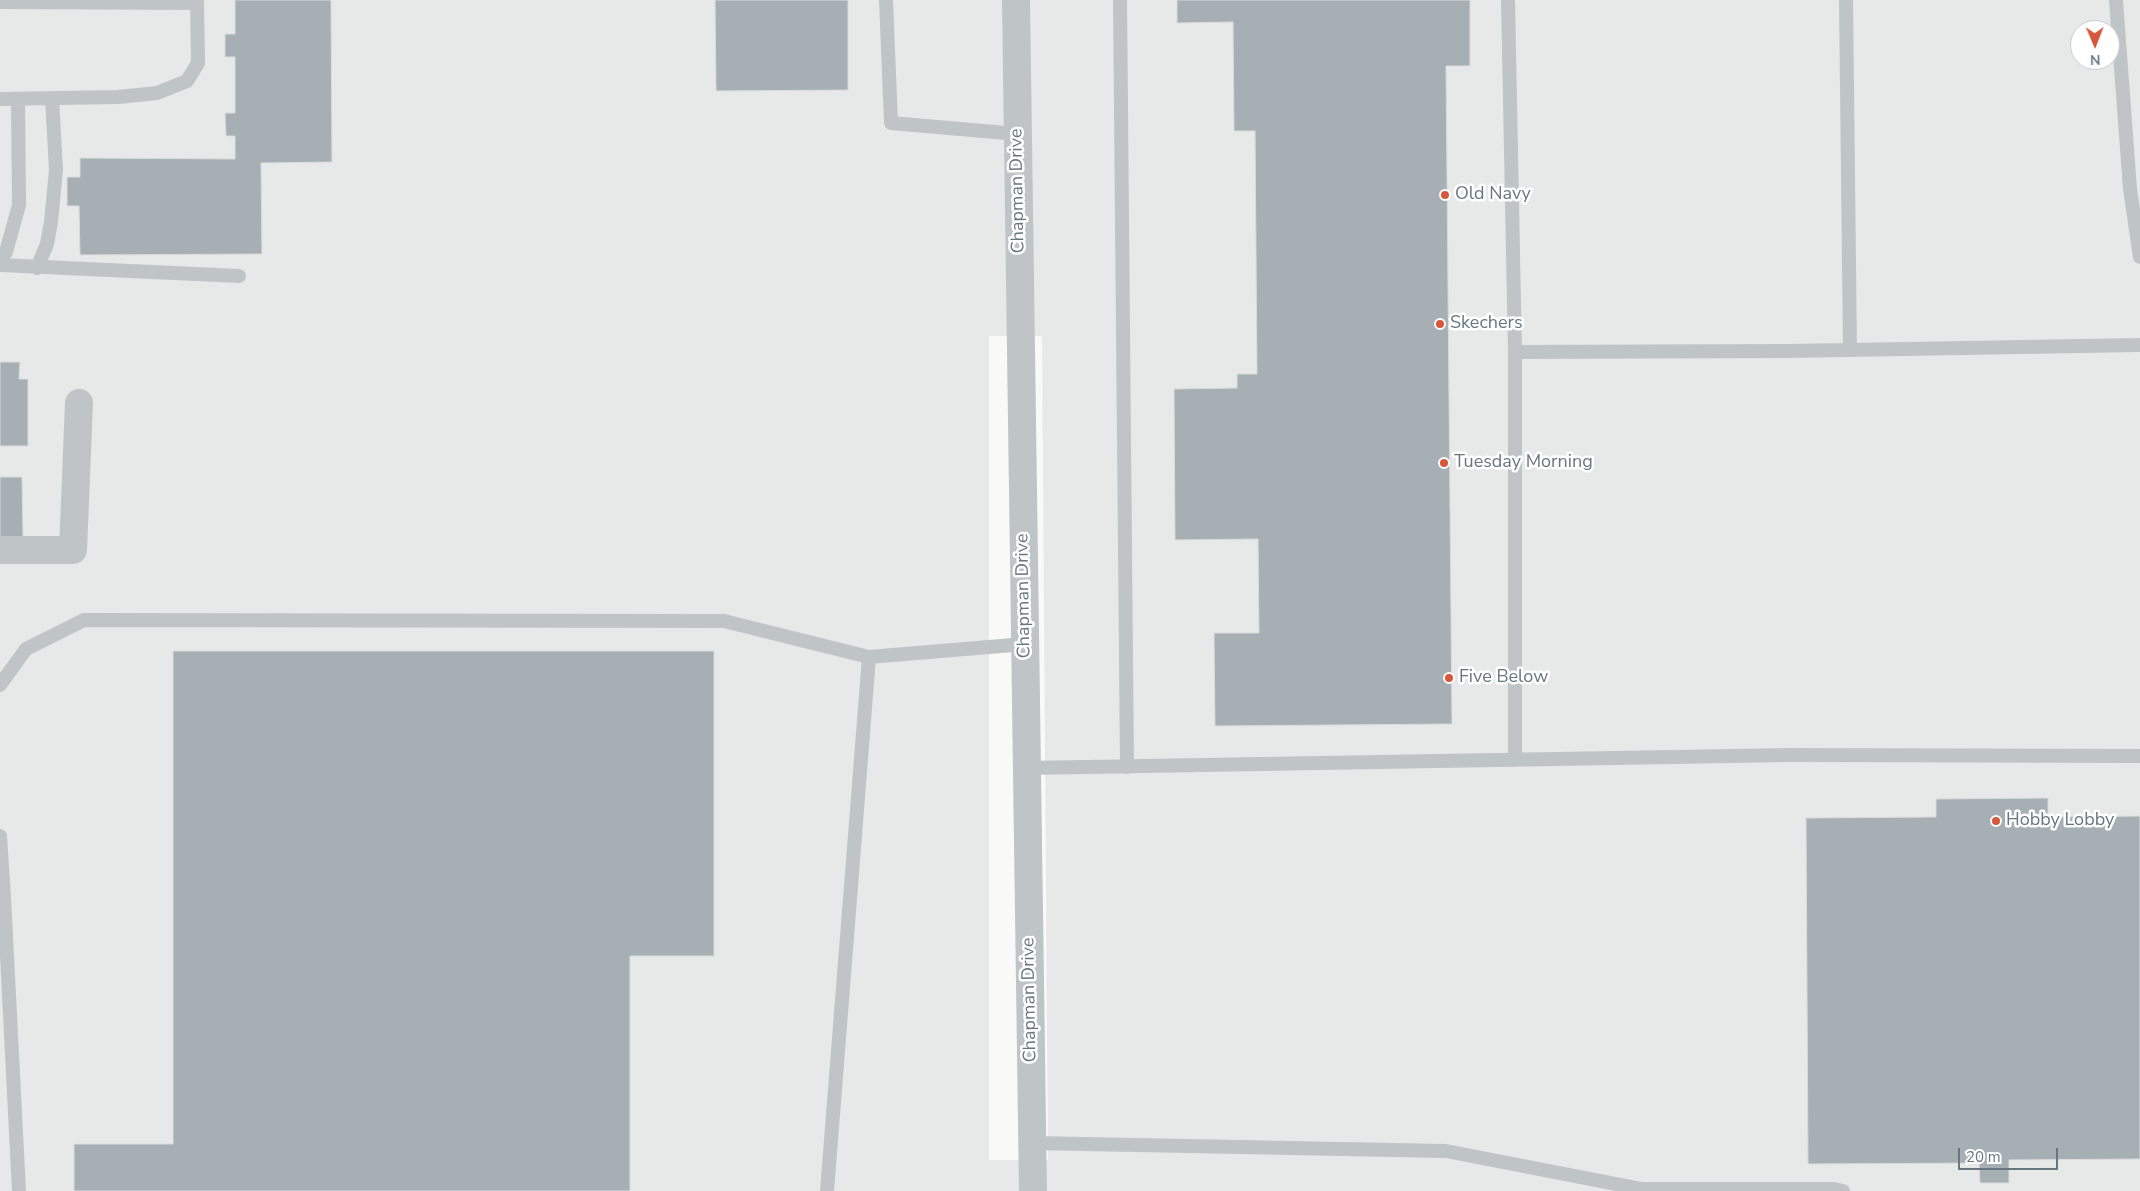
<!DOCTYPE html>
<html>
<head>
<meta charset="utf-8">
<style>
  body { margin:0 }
  #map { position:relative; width:2140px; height:1191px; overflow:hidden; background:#f9f9f8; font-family:"Nunito Sans",sans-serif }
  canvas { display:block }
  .north { position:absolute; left:2070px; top:20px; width:50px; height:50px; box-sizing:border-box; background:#fff; border:1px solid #c2c9cc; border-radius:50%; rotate:179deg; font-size:14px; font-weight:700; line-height:20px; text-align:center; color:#667780 }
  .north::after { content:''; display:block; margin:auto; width:18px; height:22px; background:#d6573b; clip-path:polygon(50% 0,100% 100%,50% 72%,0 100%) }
  .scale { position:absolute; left:1958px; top:1148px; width:100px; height:22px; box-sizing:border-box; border:2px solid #667780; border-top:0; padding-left:6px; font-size:15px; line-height:18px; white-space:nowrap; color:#667780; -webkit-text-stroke:4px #fff; paint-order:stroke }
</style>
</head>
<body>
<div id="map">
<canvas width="2140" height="1191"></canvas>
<div class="north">N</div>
<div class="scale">20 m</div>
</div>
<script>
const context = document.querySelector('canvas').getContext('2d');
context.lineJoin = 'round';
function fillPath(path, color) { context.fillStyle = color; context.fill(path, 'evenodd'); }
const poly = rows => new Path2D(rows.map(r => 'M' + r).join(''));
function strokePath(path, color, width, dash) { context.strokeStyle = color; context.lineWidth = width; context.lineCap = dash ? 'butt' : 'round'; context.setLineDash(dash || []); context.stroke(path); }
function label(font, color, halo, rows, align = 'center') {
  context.font = font + ' "Nunito Sans",sans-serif'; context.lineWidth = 5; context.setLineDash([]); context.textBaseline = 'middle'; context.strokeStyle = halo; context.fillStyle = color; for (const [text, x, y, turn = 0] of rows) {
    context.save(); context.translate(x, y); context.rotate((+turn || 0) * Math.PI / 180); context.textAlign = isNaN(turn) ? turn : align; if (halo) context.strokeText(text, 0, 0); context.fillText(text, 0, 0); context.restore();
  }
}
fillPath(poly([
  [0,0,2140,0,2140,1191,0,1191],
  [2080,30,2110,30,2110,60,2080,60],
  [989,336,1042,336,1048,1160,989,1160]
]), '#e7e9e8');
const building = poly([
  [235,0,331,0,332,162,261,163,262,254,80,255,79,206,67,206,67,177,80,177,80,158,235,159,235,136,226,136,225,113,235,113,235,57,225,57,225,34,235,34,235,0],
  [715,0,848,0,848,90,716,91,715,0],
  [1177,0,1470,0,1470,66,1446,66,1452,724,1215,726,1214,633,1259,633,1258,539,1175,540,1174,389,1237,388,1237,374,1257,374,1255,131,1234,131,1233,22,1177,23,1177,0],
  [0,362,20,362,19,379,28,379,28,446,0,446,0,362],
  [0,477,22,477,23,537,0,537,0,477],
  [173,651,714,651,714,956,630,956,630,1191,74,1191,74,1144,173,1144,173,651],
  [2048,798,2048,817,2140,816,2140,1159,2009,1160,2009,1183,1980,1183,1979,1163,1808,1164,1806,818,1936,817,1936,799,2048,798]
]);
fillPath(building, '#a6afb4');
strokePath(building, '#dbdbda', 1);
strokePath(poly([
  [886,0,891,123,1018,134],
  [1120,0,1127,767],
  [1508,0,1515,352],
  [1846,0,1850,350],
  [2116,0,2130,189,2140,257],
  [0,2,197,3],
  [0,99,118,97,157,93,187,81,198,63,197,0],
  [0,261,6,252,19,205,18,99],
  [0,265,239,276],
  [37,268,47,244,51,222,56,170,52,98],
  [0,685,26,649,84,620,724,621,869,657],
  [1515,760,1515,352,1787,351,2140,345],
  [1027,768,1790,755,2140,756],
  [0,836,4,897],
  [0,897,4,897,19,1191],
  [1032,1143,1446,1151,1642,1189,1834,1189,1843,1191],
  [827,1191,869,657,1025,644]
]), '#bfc4c7', 14);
strokePath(poly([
  [1016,0,1033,1191],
  [0,550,73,550,79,403]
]), '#bfc4c7', 28);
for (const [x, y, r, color] of [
  [1445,195,5,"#d6573b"],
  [1440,324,5,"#d6573b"],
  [1444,463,5,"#d6573b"],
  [1449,678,5,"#d6573b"],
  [1996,821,5,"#d6573b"]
]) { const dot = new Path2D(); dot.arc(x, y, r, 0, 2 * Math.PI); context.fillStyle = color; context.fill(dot); strokePath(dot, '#fff', 2); }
label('18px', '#667780', '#fff', [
  ["Chapman Drive",1018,191,-91],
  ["Chapman Drive",1024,596,-91],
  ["Chapman Drive",1030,1000,-91]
]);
label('18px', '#667780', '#fff', [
  ["Old Navy",1455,195],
  ["Skechers",1450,324],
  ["Tuesday Morning",1454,463],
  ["Five Below",1459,678],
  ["Hobby Lobby",2006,821]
], 'left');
</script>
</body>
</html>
